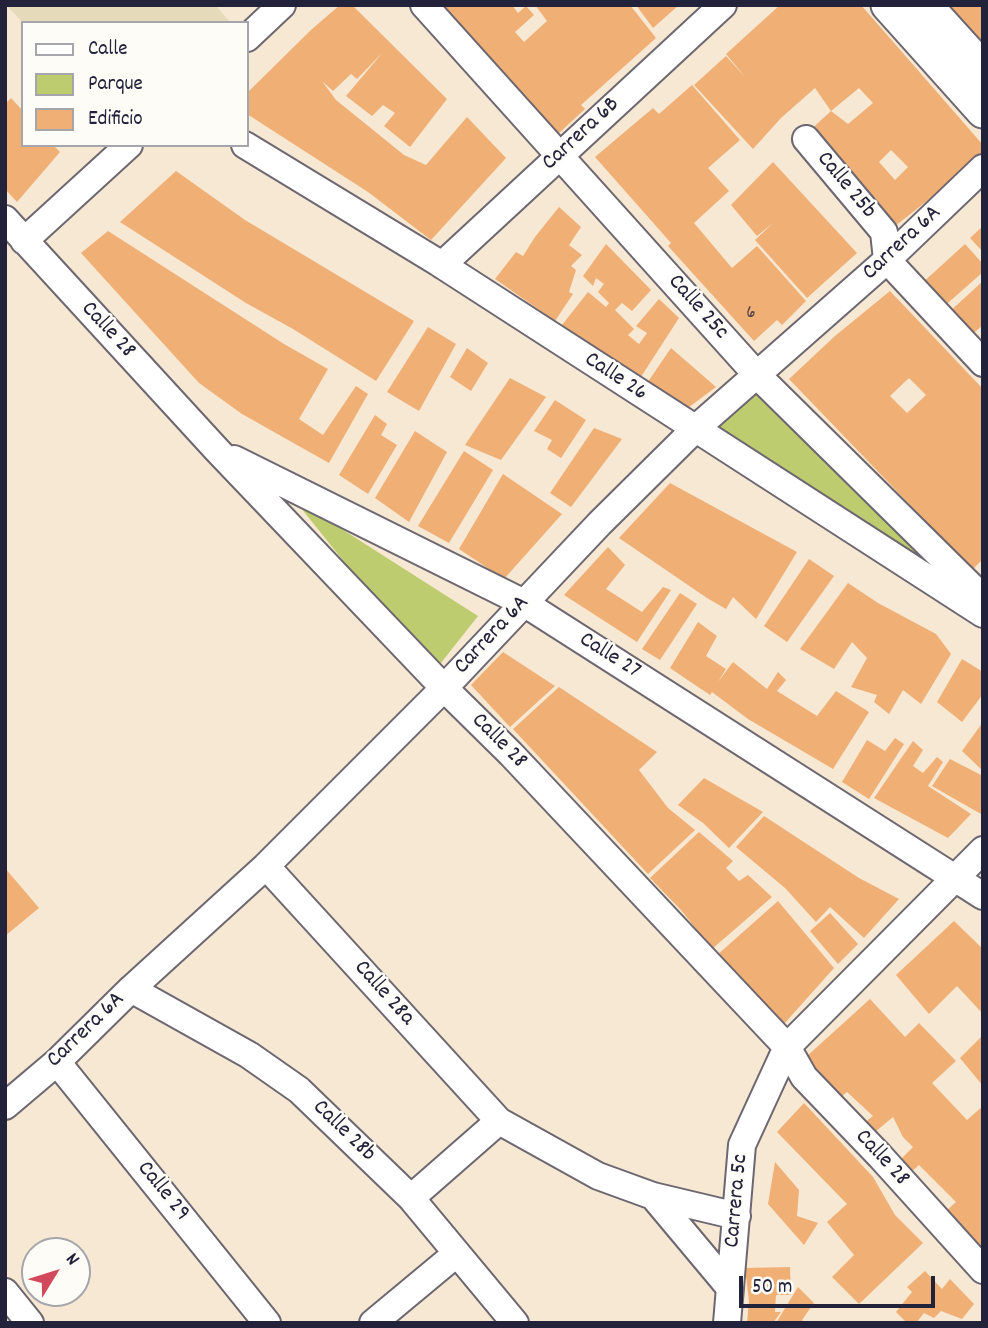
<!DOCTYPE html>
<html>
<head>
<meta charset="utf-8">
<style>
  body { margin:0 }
  #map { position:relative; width:988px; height:1328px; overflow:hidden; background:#f6e8d2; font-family:Dekko,sans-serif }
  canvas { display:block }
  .frame { position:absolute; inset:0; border:7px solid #22223b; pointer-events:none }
  .legend { position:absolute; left:21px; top:21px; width:228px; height:126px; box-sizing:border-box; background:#fdfcf7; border:2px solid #a5a5ac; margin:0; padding:9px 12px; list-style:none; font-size:21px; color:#22223b }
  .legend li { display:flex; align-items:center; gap:14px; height:35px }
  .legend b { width:35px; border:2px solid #a5a5ac }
  .north { position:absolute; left:21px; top:1237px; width:70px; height:70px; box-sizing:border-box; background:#fdfcf7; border:2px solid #a5a5ac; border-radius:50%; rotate:52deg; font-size:19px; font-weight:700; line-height:28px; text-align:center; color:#22223b }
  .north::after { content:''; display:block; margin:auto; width:24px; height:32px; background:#d1495b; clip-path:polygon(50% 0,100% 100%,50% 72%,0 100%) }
  .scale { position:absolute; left:739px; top:1276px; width:196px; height:32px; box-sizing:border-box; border:4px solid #22223b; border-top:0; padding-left:9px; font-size:21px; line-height:24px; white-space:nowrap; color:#22223b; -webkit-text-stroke:5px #fdfcf7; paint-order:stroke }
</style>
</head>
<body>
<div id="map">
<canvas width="988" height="1328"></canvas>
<div class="frame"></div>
<ul class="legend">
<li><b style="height:9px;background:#fff"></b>Calle</li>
<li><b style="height:19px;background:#bdcc6e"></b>Parque</li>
<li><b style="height:19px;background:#f0af75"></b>Edificio</li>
</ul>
<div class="north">N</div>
<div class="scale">50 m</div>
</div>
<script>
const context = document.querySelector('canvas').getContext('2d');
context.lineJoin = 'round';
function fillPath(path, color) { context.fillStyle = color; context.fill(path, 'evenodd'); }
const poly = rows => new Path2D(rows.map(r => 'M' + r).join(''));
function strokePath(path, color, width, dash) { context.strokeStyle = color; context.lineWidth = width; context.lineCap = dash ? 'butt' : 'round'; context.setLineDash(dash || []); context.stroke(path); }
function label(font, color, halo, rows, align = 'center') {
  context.font = font + ' Dekko,sans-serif'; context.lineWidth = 5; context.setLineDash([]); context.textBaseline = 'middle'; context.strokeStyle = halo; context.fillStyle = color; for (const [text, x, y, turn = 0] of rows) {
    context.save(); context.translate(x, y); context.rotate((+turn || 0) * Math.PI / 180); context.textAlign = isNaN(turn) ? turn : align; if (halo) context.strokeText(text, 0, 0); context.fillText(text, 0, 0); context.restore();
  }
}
fillPath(poly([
  [6,5,215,5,231,23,23,23]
]), '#e5daba');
fillPath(poly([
  [758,388,971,596,714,429],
  [293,498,478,616,433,673]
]), '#bdcc6e');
fillPath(poly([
  [340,5,352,5,447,99,410,147,384,126,395,113,383,105,372,116,346,96,383,52,357,79,351,74,333,91,322,81,336,100,404,155,426,165,467,117,506,158,431,240,368,192,247,114,247,93,312,29],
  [435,5,512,5,518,13,526,6,534,15,515,32,524,42,547,21,535,5,630,5,656,38,581,105,585,109,558,134],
  [636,5,679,5,653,28],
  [780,5,861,5,983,145,983,157,890,230,807,133,831,111,848,124,873,103,859,88,831,111,815,88,781,118,753,149,694,85,726,56,746,78,726,54],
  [891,150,908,167,895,180,879,162],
  [942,5,983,5,983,46],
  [692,85,740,140,708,168,729,191,694,223,732,268,757,246,806,301,782,325,777,320,754,341,668,246,671,243,595,157,653,108,659,114],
  [11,98,23,111,23,145,53,145,60,152,17,202,5,189,5,104],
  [773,162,857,253,807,298,755,240,773,223,757,236,731,205],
  [176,171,245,220,414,321,376,381,293,329,246,303,120,222],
  [559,207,581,227,569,245,582,255,571,266,576,270,569,292,573,294,555,321,495,279,516,252,523,256,535,237],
  [983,226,983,252,970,238],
  [108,231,284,344,328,369,299,419,323,435,356,386,368,394,329,463,242,414,199,383,81,253],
  [606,244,651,290,632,311,622,303,615,310,634,329,628,335,639,344,647,333,636,326,659,299,679,318,637,383,562,325,588,292,606,307,609,303,598,292,604,284,596,278,593,286,583,276],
  [965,244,983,264,983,272,941,309,919,286],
  [983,281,983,325,968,338,947,314],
  [890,291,983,389,983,559,968,574,935,537,938,534,789,379,835,336],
  [909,378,926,395,907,413,890,396],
  [428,327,456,344,419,411,387,392],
  [467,348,488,363,471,391,450,377],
  [671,348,716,387,677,416,643,389],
  [510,378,546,397,501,460,465,445],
  [555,400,586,420,561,458,547,449,552,440,534,431],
  [375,415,387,424,381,435,397,445,368,494,339,475],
  [594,428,622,439,571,507,550,493],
  [415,431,447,452,409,522,375,498],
  [464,451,493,470,449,543,418,526],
  [503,474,562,514,504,579,459,549],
  [670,483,797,552,756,619,733,597,726,609,707,598,619,538],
  [608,547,625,565,606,589,642,612,663,587,671,590,637,642,564,595],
  [809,559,834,576,787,642,764,626],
  [848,583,878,603,936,634,951,654,921,704,903,690,889,714,874,702,877,695,851,687,867,658,852,642,834,669,800,649],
  [680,593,697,604,660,660,642,649],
  [698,622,717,636,706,656,726,669,718,682,733,662,767,689,778,672,786,680,777,691,817,716,836,691,869,712,833,769,748,719,712,692,710,695,670,668],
  [503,652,555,686,510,727,471,685],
  [962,659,983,672,983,694,962,722,937,702],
  [559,687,657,752,639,770,668,808,695,830,648,874,513,729],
  [983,722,983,771,962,751],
  [895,738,904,744,869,799,842,782,867,740,885,751],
  [913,741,923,750,913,766,923,773,937,757,943,762,928,786,971,814,948,838,874,798],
  [950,759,983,776,981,814,932,786],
  [704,778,763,812,729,848,703,823,678,805],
  [764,816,859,878,899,899,864,938,830,907,816,922,785,888,736,847],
  [699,832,733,861,726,868,739,881,748,875,772,897,712,949,681,910,650,878],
  [5,868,39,908,5,936],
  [778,901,834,968,783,1025,716,956],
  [830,913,858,944,838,964,810,931],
  [954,921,983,949,983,1014,957,986,929,1014,896,975],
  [870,999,905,1037,919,1023,956,1061,932,1083,967,1120,983,1106,983,1252,945,1212,956,1202,919,1165,911,1172,899,1161,913,1147,903,1137,893,1117,875,1132,864,1123,873,1116,847,1092,841,1097,806,1057],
  [983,1035,983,1086,960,1058],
  [804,1103,873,1177,895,1215,923,1243,859,1304,832,1277,854,1255,827,1222,847,1204,777,1132],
  [775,1162,799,1190,797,1216,818,1223,804,1245,768,1204],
  [790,1267,791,1295,776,1295,775,1312,781,1312,773,1323,747,1323,749,1301,745,1268],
  [925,1271,942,1289,950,1279,974,1304,962,1319,941,1311,934,1318,924,1313,916,1323,907,1323,896,1312,912,1292,907,1287],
  [798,1287,814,1303,802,1320,805,1323,776,1323]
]), '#f0af75');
const minor = poly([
  [424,5,757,375,983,598],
  [247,38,282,5],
  [806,139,884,232,887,260,983,363],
  [245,145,439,263,983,614],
  [5,219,217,450,444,688,511,754,787,1047,804,1077,880,1156,983,1270],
  [24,241,129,145],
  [442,265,723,5],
  [234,459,524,603,983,896],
  [266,866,499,1121,598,1176,653,1196,737,1216],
  [131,989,249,1055,299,1090,411,1198,515,1323],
  [57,1062,267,1323],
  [5,1106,57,1062,131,989,266,866,444,688,600,523,694,430,887,260,983,168],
  [653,1196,730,1288],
  [411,1198,499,1121],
  [5,1292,30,1323],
  [373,1323,456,1254],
  [727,1323,742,1145,787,1047,983,850]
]);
const tertiary = poly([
  [888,5,983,111],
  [925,5,983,69]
]);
strokePath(minor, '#6c6770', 30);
strokePath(tertiary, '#6c6770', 37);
strokePath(minor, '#fff', 26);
strokePath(tertiary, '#fff', 33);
label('19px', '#56454a', null, [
  ["6",751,314]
]);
label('23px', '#22223b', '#fdfcf7', [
  ["Carrera 6B",582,135,-43],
  ["Calle 25b",845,186,50],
  ["Carrera 6A",903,244,-43],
  ["Calle 25c",697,308,48],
  ["Calle 28",107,331,47],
  ["Calle 26",615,378,33],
  ["Carrera 6A",493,636,-47],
  ["Calle 27",609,657,32],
  ["Calle 28",498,742,45],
  ["Calle 28a",383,994,48],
  ["Carrera 6A",87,1031,-44],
  ["Calle 28b",343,1132,44],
  ["Calle 28",881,1159,47],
  ["Calle 29",162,1192,51],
  ["Carrera 5c",738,1201,-85]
]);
</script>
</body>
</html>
